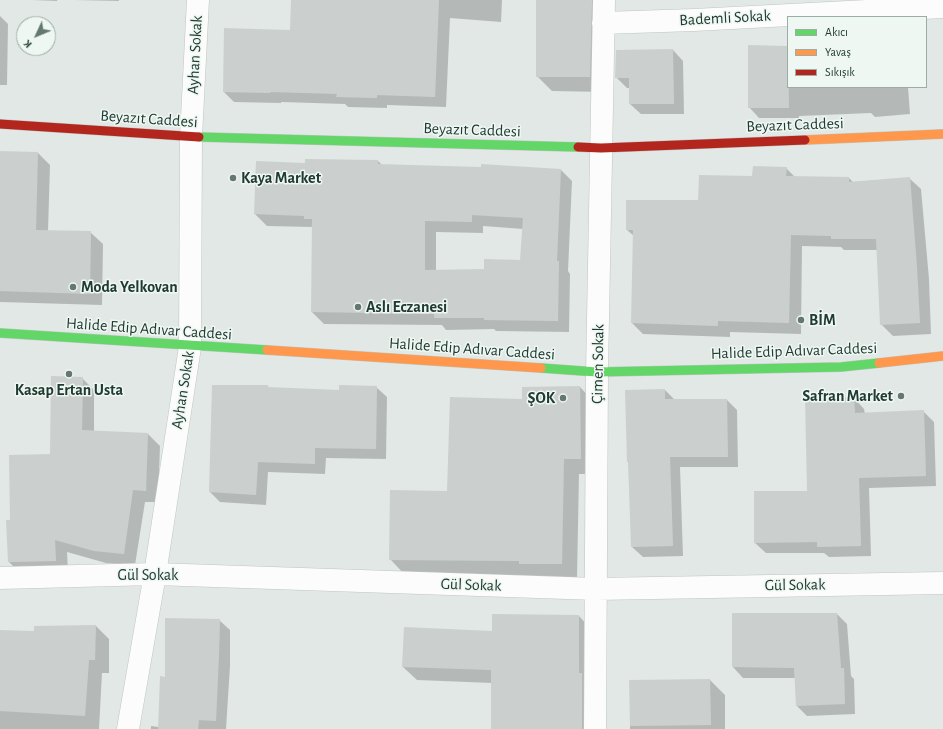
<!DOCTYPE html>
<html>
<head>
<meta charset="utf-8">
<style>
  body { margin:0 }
  #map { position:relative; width:943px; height:729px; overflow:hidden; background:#e2e8e5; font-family:"Alegreya Sans",sans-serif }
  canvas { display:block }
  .legend { position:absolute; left:787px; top:16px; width:140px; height:72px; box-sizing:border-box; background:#eff7f3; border:1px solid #9caca6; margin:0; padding:5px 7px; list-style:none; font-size:12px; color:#203b32 }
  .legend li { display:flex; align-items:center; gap:8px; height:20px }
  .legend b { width:20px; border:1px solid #9caca6 }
  .north { position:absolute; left:16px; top:16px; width:40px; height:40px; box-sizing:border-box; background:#eff7f3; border:1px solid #9caca6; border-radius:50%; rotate:226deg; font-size:11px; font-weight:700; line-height:16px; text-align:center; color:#203b32 }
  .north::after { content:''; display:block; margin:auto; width:14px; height:18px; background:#647871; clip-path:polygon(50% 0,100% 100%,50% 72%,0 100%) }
</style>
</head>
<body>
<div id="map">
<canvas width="943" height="729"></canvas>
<ul class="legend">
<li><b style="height:5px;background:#63d668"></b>Akıcı</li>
<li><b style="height:5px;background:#ff974d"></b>Yavaş</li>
<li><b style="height:5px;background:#b3261e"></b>Sıkışık</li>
</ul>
<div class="north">K</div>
</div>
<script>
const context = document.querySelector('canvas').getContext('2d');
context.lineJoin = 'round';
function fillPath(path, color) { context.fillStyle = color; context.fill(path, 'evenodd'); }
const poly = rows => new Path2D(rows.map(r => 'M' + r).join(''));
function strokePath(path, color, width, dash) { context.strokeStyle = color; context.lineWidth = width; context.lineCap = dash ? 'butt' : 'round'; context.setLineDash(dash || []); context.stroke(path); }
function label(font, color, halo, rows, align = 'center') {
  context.font = font + ' "Alegreya Sans",sans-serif'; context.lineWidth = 3; context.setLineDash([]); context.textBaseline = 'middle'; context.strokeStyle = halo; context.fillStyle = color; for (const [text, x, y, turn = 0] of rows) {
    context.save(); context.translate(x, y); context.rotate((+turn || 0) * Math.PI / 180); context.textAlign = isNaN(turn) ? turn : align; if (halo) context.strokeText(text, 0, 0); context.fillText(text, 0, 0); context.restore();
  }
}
fillPath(poly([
  [32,0,57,0,57,1],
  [74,0,119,0,119,1],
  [292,0,502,0,501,22,450,18,446,107,387,105,387,108,348,107,345,104,281,102,281,103,234,102,224,92,291,31],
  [537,0,607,0,605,92,552,91,537,76],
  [0,16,8,24,7,85,0,85],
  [673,50,683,61,684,114,641,114,630,104,630,88,627,88,616,77],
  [788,87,908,87,910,114,875,117,871,113,799,116,799,118,759,118,749,107],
  [0,152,38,153,50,165,48,231,90,232,103,244,102,305,0,302],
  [378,161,382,165,561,170,572,181,568,271,570,274,569,332,496,331,494,329,446,330,442,325,324,324,312,312,313,227,267,226,255,214,257,162,306,164],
  [483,226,523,229,521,261,485,270,436,271,436,232,483,233],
  [786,168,795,177,849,178,853,182,909,178,921,189,929,279,931,334,893,336,881,324,878,250,844,250,841,247,802,246,801,334,730,332,730,337,643,334,632,323,634,236,627,230,699,201,753,177],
  [82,378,94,390,94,432,148,434,160,446,158,502,145,502,135,565,106,563,67,552,68,572,21,574,9,562,8,521,11,521,51,455],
  [268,386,269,388,340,391,376,387,387,397,386,459,326,458,325,474,268,472,266,505,220,502,210,492],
  [580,387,595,403,595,474,579,474,577,579,535,578,533,576,405,575,390,559,448,492],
  [665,390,675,400,727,400,737,410,738,467,680,467,683,556,643,557,632,547],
  [854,398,864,409,865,414,923,411,934,422,936,486,869,488,871,556,829,557,824,553,766,553,755,543,808,492],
  [733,614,837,614,847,624,851,676,854,679,855,714,807,716,797,706,796,678,743,678,733,667],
  [579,616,592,630,595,729,492,729,492,683,417,680,403,667,493,632],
  [219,620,230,630,230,666,226,729,151,729,151,726,159,727,166,678],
  [96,626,109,639,109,673,102,673,99,729,0,729,0,631,35,632],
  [710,680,725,695,725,729,630,729,630,681]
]), '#0003');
fillPath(poly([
  [291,0,439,0,435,97,377,95,377,98,336,97,337,94,271,92,270,93,223,92,224,28,290,30],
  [536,0,592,0,590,77,536,77],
  [748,45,788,46,789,108,748,108],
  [673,49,674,104,629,104,629,78,615,78,616,50],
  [0,151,38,152,36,230,91,231,90,294,0,291],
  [305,159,378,160,378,164,481,167,481,164,561,169,557,261,559,261,558,321,484,320,484,318,434,318,434,314,311,312,312,219,304,219,304,216,254,214,256,161,305,163],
  [472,215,523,218,520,260,484,259,484,269,425,270,425,221,472,222],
  [753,166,787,167,786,176,849,177,849,182,910,177,917,267,920,323,880,325,876,239,831,239,831,236,791,235,789,323,718,321,718,326,631,323,633,230,626,230,626,200,698,200,699,175,752,176],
  [51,376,83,377,82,430,148,433,146,491,133,490,124,554,94,551,55,540,56,561,8,562,6,520,10,520,9,455,50,454],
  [212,385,268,385,268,387,339,390,339,385,377,386,376,449,315,448,315,464,258,462,256,495,209,492],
  [580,386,581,459,564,459,562,564,519,564,519,561,389,560,390,490,447,491,450,397,522,399,522,387],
  [665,389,665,399,727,399,728,457,670,457,673,546,631,547,628,462,627,462,625,390],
  [854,397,855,413,924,410,926,476,859,478,861,546,817,547,817,542,754,543,754,491,807,491,805,398],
  [732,613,837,613,841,668,844,668,845,704,796,706,794,668,732,667],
  [492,614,579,615,579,673,582,673,582,729,491,729,491,670,402,667,404,627,492,631],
  [165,618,220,619,219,655,216,721,199,720,198,729,158,729,160,676,165,677],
  [96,625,95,660,89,660,85,716,0,711,0,630,34,631,34,626],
  [710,679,711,725,630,726,629,680]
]), '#cbd0ce');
const street = poly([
  [603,23,694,20,943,7],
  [0,578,155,574,596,589,943,583],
  [128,729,155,574,190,347,191,137,198,0],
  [595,729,597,372,604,0]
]);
const fast = poly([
  [199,137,578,147],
  [0,333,267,350],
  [541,368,597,372,841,367,879,363]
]);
const slow = poly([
  [805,140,943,134],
  [267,350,541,368],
  [879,363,943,356]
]);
const jam = poly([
  [0,124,199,137],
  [578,147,601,148,805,140]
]);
strokePath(street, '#bfc5c2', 23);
strokePath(fast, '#bec6c2', 10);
strokePath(slow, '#bec6c2', 10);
strokePath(jam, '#bec6c2', 10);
strokePath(street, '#fbfcfb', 22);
strokePath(fast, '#63d668', 9);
strokePath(slow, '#ff974d', 9);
strokePath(jam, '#b3261e', 9);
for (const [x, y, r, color] of [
  [233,178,4,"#647871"],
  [73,287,4,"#647871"],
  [358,307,4,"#647871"],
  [801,320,4,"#647871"],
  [69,374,4,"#647871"],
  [901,396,4,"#647871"],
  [563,398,4,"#647871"]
]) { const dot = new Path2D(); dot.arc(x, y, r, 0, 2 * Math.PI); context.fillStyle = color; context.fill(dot); strokePath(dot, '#eff7f3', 1.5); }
label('16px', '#203b32', '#eff7f3', [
  ["Bademli Sokak",725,18,-3],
  ["Ayhan Sokak",195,55,-87],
  ["Beyazıt Caddesi",149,119,4],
  ["Beyazıt Caddesi",795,125,-2],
  ["Beyazıt Caddesi",472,130,2],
  ["Halide Edip Adıvar Caddesi",149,329,4],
  ["Halide Edip Adıvar Caddesi",472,349,4],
  ["Halide Edip Adıvar Caddesi",794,351,-2],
  ["Çimen Sokak",598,364,-89],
  ["Ayhan Sokak",183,390,-81],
  ["Gül Sokak",148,575],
  ["Gül Sokak",471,585,2],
  ["Gül Sokak",795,585,-1]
]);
label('bold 16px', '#203b32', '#eff7f3', [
  ["Kaya Market",241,178],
  ["Moda Yelkovan",81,287],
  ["Aslı Eczanesi",366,307],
  ["BİM",809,320],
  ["Kasap Ertan Usta",69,390,"center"],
  ["Safran Market",893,396,"right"],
  ["ŞOK",555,398,"right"]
], 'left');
</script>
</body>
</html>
